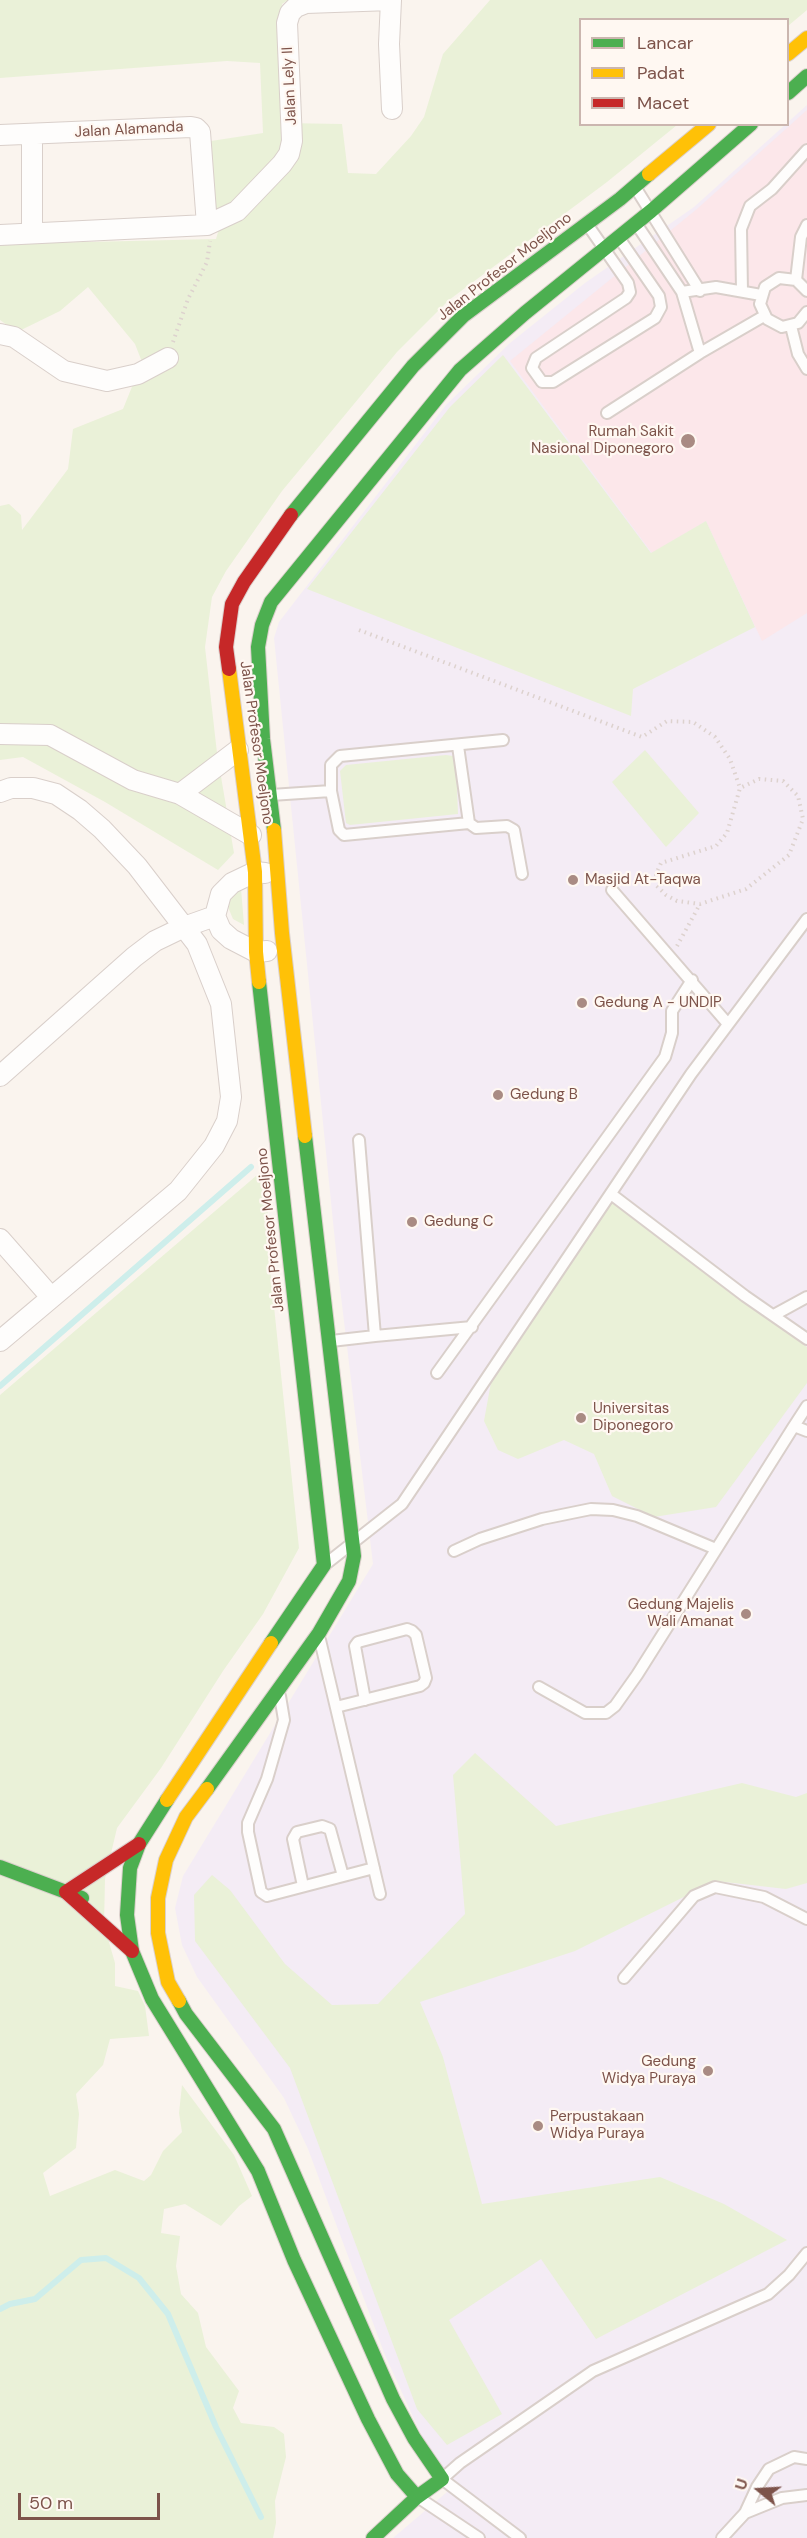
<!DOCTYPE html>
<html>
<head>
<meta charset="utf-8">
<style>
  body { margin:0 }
  #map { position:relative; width:807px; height:2538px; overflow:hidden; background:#faf4ee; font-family:"DM Sans",sans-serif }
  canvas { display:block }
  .legend { position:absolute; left:579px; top:18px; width:210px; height:108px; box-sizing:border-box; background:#fff8f2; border:2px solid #cbb6af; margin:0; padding:8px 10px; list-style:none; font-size:18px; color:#7d534a }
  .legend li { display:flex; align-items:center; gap:12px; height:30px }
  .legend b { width:30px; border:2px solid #cbb6af }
  .north { position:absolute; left:729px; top:2460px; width:60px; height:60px; -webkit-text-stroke:4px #fff8f2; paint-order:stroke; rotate:288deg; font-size:16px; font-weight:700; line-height:24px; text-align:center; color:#7d534a }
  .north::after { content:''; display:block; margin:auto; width:21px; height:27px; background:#7d534a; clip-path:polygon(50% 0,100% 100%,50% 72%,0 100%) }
  .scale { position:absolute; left:18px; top:2493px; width:142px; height:27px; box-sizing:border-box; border:3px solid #7d534a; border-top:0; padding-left:8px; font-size:18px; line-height:21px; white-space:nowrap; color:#7d534a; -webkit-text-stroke:4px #fff8f2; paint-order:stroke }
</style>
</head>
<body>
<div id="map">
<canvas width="807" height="2538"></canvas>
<ul class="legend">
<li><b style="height:8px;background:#4caf50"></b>Lancar</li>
<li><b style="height:8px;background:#ffc107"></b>Padat</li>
<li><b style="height:8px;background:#c62828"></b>Macet</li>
</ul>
<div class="north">U</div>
<div class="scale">50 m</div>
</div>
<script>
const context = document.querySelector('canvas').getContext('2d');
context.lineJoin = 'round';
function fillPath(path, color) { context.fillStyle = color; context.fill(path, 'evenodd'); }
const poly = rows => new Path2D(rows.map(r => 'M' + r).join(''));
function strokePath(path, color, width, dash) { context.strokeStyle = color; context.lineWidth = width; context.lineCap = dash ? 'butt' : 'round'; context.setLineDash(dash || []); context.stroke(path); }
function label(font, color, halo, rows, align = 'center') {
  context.font = font + ' "DM Sans",sans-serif'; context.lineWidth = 4.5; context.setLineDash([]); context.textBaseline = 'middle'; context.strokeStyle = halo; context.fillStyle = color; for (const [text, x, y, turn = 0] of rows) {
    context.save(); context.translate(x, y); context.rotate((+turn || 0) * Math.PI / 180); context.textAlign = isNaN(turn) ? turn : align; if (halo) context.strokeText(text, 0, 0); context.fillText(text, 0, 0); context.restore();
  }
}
fillPath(poly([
  [807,105,807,2538,393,2538,447,2492,385,2355,308,2149,284,2098,197,1977,182,1945,175,1908,183,1876,373,1564,338,1271,274,638,279,622,446,405,510,343,585,283,694,207]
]), '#f4ecf5');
fillPath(poly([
  [807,110,807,613,762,641,706,521,652,553,510,361,697,209]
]), '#fce7ea');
fillPath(poly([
  [0,0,288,0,282,4,283,123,342,124,348,173,376,174,411,136,424,117,443,54,490,0,807,0,807,10,788,26,788,20,580,20,580,124,677,125,607,182,449,300,397,352,282,491,226,571,212,597,205,647,217,753,234,853,218,870,105,802,23,757,0,760,0,506,9,504,21,515,22,530,68,469,73,429,123,409,142,362,135,344,88,287,60,311,17,332,0,320,0,244,216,239,219,229,211,206,211,141,263,133,260,63,227,61,0,78],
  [503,355,651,553,706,521,755,627,633,689,631,716,307,589,450,407],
  [645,750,699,813,666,847,612,782],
  [446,755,453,756,456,761,458,814,350,825,346,823,340,771,346,765],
  [241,888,244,925,233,919,228,907,231,895],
  [263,1170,267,1174,269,1258,299,1548,263,1614,223,1671,161,1768,117,1828,105,1879,104,1925,115,1963,115,1986,138,1991,145,2006,149,2036,110,2039,103,2065,76,2094,79,2114,76,2148,43,2173,50,2196,115,2170,144,2181,151,2175,163,2151,182,2132,179,2113,182,2085,234,2155,252,2196,239,2206,221,2226,185,2204,164,2209,161,2233,180,2236,176,2266,181,2294,198,2313,206,2347,239,2391,233,2408,241,2423,274,2427,284,2434,286,2457,275,2501,276,2523,273,2538,0,2538,0,1395],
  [612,1202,807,1347,807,1383,716,1507,654,1517,612,1496,594,1454,564,1440,518,1459,498,1450,484,1421,492,1377],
  [475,1753,556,1826,742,1783,796,1797,807,1793,807,1883,786,1889,716,1881,575,1951,420,2002,443,2057,482,2204,660,2177,724,2204,787,2240,596,2339,541,2259,449,2320,502,2414,447,2445,417,2409,290,2068,195,1941,194,1895,212,1875,230,1890,285,1964,332,2005,378,2004,465,1914,453,1775]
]), '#eaf1d8');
strokePath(poly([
  [0,1386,251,1167],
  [0,2309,10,2304,35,2299,81,2260,106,2258,139,2278,168,2314,216,2427,261,2517]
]), '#ceeeeb', 6);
const lane = poly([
  [635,187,700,291],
  [587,224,628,283,630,292,626,298,536,358,532,368,542,382,553,382,655,318,661,307,659,296,619,238],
  [637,225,682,292,716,287,761,295],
  [796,280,801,237,807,225],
  [742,291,741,229,750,206,772,189,807,150],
  [807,291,796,280,779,278,765,287,760,304,767,319,782,327,798,323,807,312],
  [682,292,700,353],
  [791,326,798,354,807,369],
  [607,413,700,353,764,316],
  [458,746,469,823,476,828,507,826,514,830,522,874],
  [331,791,339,830,344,835,469,823],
  [271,795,331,791,331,765,340,756,503,740],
  [612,890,728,1024],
  [359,1140,375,1336,472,1327],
  [611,1194,745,1296,807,1339],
  [774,1315,807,1297],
  [331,1341,375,1336],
  [437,1373,665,1057,672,1033,672,1011,692,980],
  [794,1426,807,1406],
  [454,1551,480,1539,542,1519,591,1509,613,1510,637,1516,716,1549],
  [327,1563,402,1504,691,1074,807,919],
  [320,1640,380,1894],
  [539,1687,585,1713,606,1713,615,1706,637,1675,794,1426,807,1431],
  [280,1696,284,1720,267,1779,248,1823,248,1832,261,1892,267,1896,374,1868],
  [336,1707,420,1686,424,1683,426,1678,416,1635,412,1631,407,1629,358,1642,355,1646,365,1700],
  [303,1886,293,1839,297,1832,322,1826,330,1829,343,1876],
  [624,1978,694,1896,715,1887,764,1897,807,1919],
  [419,2498,479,2538],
  [745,2513,757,2487,769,2469,794,2457,807,2459],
  [520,2538,442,2479,460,2463,593,2371,768,2294,789,2275,807,2253],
  [722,2538,745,2513,782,2498,807,2495]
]);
const street = poly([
  [391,0,389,44,392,109],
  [32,134,32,233],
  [0,135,191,127,196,128,200,132,207,225],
  [0,235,207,225,237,211,282,164,289,154,292,141,287,23,290,13,296,7,306,3,391,0],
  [0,334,14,337,64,371,107,381,138,374,168,358],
  [0,734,50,735,133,780,180,794,251,835],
  [0,792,11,788,33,788,56,794,80,810,102,829,137,866,197,944,221,1004,231,1097,227,1121,214,1146,178,1191,0,1341],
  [180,794,238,750],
  [265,873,255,872,232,883,221,894,215,916,221,930,231,939,256,952,267,951],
  [0,1076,134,957,155,941,184,927,215,916],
  [0,1239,51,1297]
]);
const fast = poly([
  [788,93,807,76],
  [291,515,413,366,463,316,620,199,649,174],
  [274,830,263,739,258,647,262,625,271,602,460,370,525,313,651,211,751,124],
  [259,982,324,1565,271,1643],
  [207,1789,319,1633,349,1581,354,1556,305,1136],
  [167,1800,139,1844,130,1868,127,1915,132,1951,152,1999,258,2171,294,2260,368,2419,397,2474,417,2497],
  [0,1867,82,1898],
  [179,2001,186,2014,274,2129,393,2399,414,2438,442,2479,417,2497,373,2538]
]);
const slow = poly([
  [788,54,807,38],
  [649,174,709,124],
  [229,669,255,872,256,952,259,982],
  [274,830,282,933,305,1136],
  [167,1800,271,1643],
  [179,2001,168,1982,158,1933,158,1898,166,1860,186,1817,207,1789]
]);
const jam = poly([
  [229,669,226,647,232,604,244,582,291,515],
  [132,1951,66,1892,139,1844]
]);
strokePath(lane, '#d9cfca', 14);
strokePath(street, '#d9cfca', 22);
strokePath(fast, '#dbd0cc', 16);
strokePath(slow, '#dbd0cc', 16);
strokePath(jam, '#dbd0cc', 16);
strokePath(poly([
  [173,342,188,299,207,262,210,241],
  [359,630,642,737,667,721,693,722,715,737,730,759,740,788,727,833,716,846,661,863,656,874,656,885,666,895,677,901,700,904,746,889,789,855,803,819,798,796,783,781,759,779,740,788],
  [677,946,700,904]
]), '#ddd2ce', 4, [1.5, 4.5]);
strokePath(lane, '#fefdfc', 10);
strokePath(street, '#fefdfc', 20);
strokePath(fast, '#4caf50', 14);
strokePath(slow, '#ffc107', 14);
strokePath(jam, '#c62828', 14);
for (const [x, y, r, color] of [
  [688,441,8,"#a98b83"],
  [573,880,6,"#a98b83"],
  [582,1003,6,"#a98b83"],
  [498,1095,6,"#a98b83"],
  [412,1222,6,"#a98b83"],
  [581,1418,6,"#a98b83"],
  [746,1614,6,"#a98b83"],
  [708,2071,6,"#a98b83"],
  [538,2126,6,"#a98b83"]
]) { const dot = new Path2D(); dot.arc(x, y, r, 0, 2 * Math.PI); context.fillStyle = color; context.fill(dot); strokePath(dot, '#fff8f2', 2); }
label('15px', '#7d534a', '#fff8f2', [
  ["Jalan Lely II",290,86,-93],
  ["Jalan Alamanda",129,130,-3],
  ["Jalan Profesor Moeljono",505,267,-38],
  ["Jalan Profesor Moeljono",256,743,82],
  ["Jalan Profesor Moeljono",271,1230,-96]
]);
label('15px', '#7d534a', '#fff8f2', [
  ["Rumah Sakit",674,432,"right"],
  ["Nasional Diponegoro",674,449,"right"],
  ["Masjid At-Taqwa",585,880],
  ["Gedung A - UNDIP",594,1003],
  ["Gedung B",510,1095],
  ["Gedung C",424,1222],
  ["Universitas",593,1409],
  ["Diponegoro",593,1426],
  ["Gedung Majelis",734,1605,"right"],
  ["Wali Amanat",734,1622,"right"],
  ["Gedung",696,2062,"right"],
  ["Widya Puraya",696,2079,"right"],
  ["Perpustakaan",550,2117],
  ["Widya Puraya",550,2134]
], 'left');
</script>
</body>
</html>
